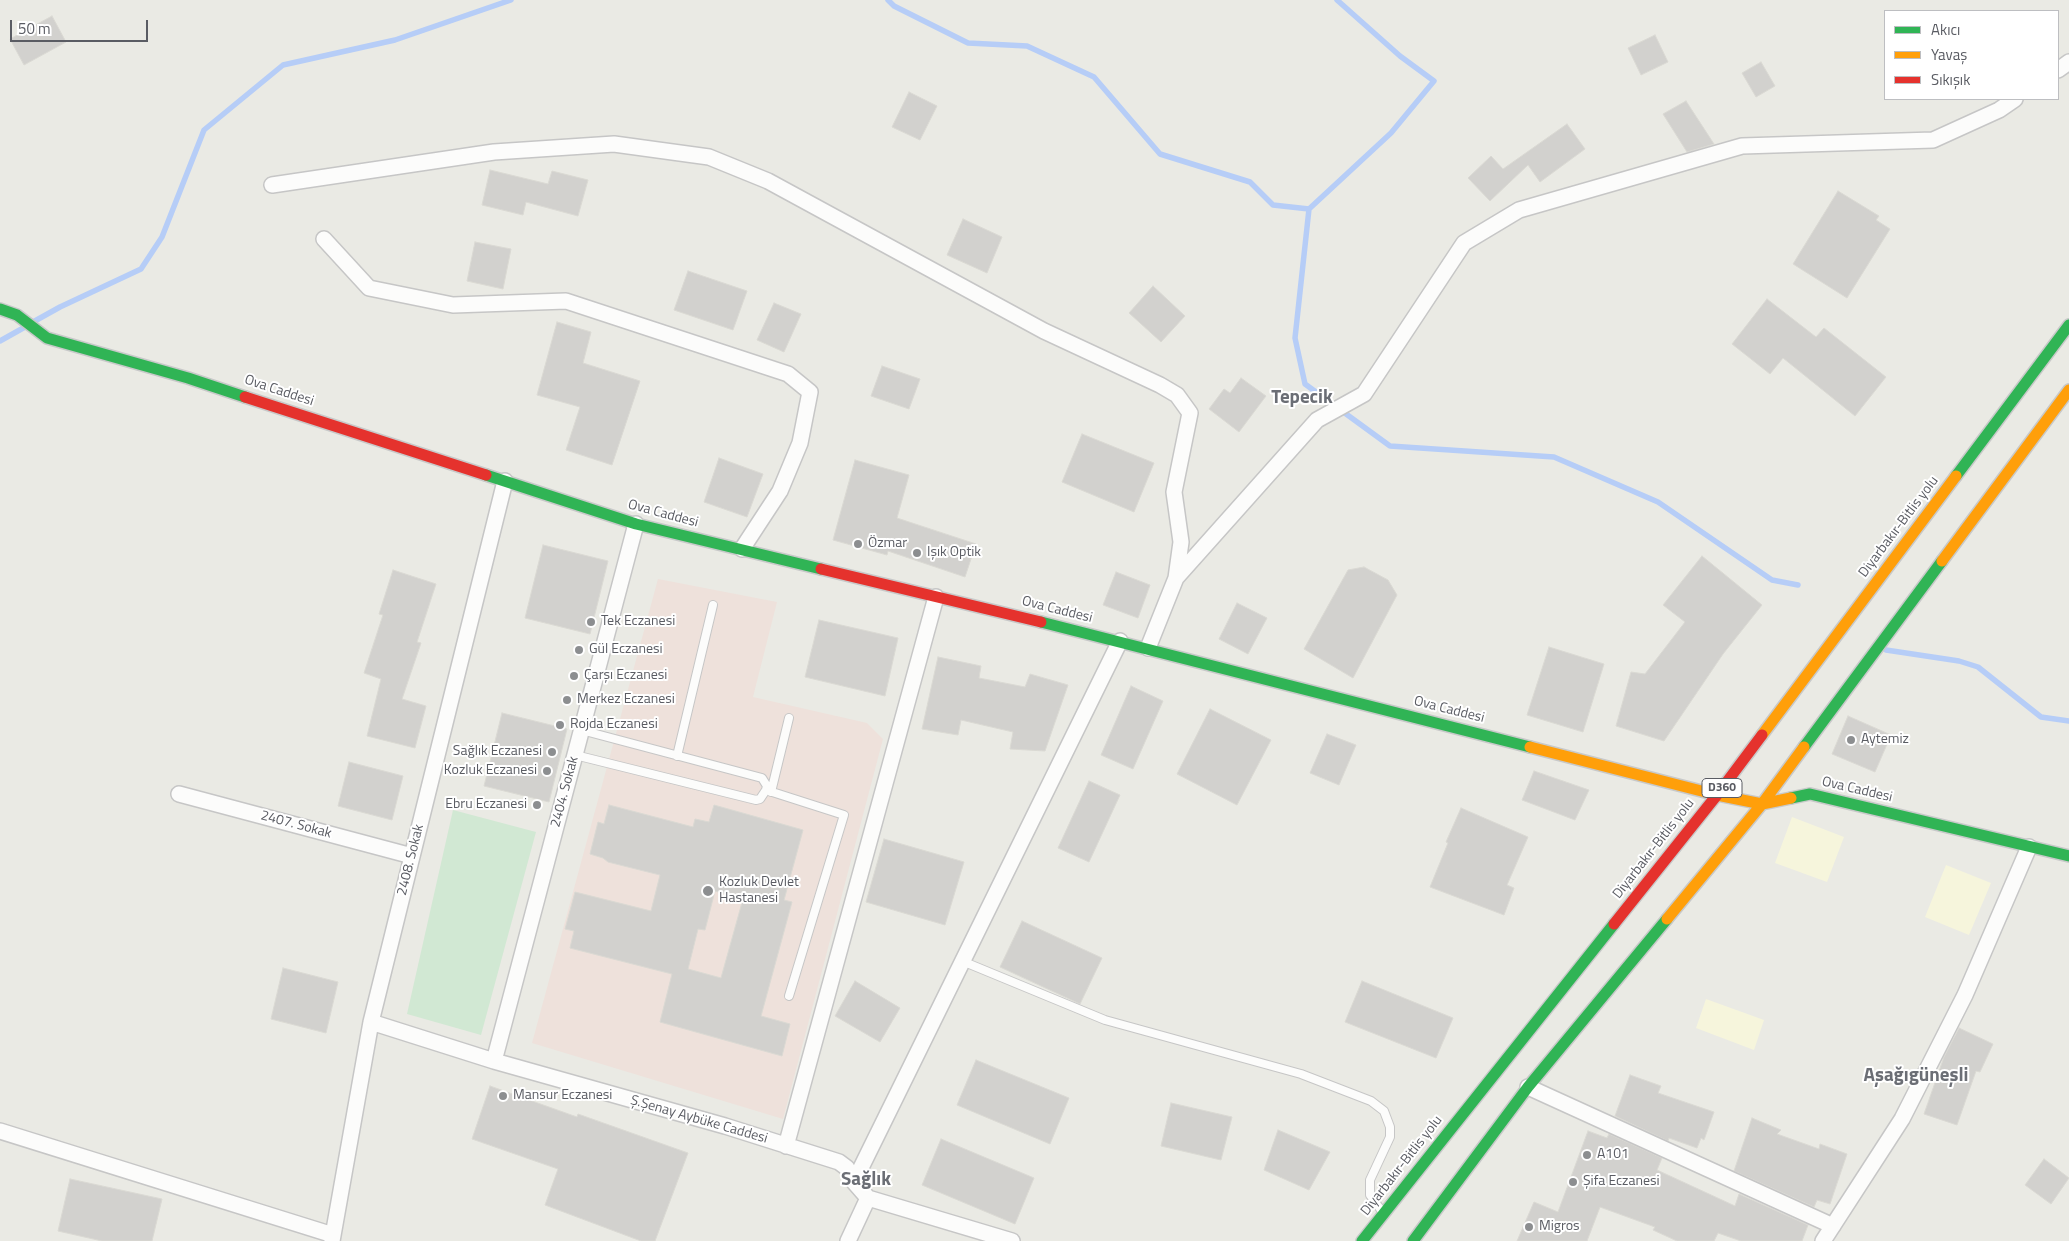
<!DOCTYPE html>
<html>
<head>
<meta charset="utf-8">
<style>
  body { margin:0 }
  #map { position:relative; width:2069px; height:1241px; overflow:hidden; background:#eaeae4; font-family:"Titillium Web",sans-serif }
  canvas { display:block }
  .legend { position:absolute; left:1884px; top:10px; width:175px; height:90px; box-sizing:border-box; background:#fff; border:1px solid #bdbec1; margin:0; padding:6px 9px; list-style:none; font-size:15px; color:#5a5c63 }
  .legend li { display:flex; align-items:center; gap:10px; height:25px }
  .legend b { width:25px; border:1px solid #bdbec1 }
  .scale { position:absolute; left:10px; top:20px; width:138px; height:22px; box-sizing:border-box; border:2px solid #5a5c63; border-top:0; padding-left:6px; font-size:15px; line-height:18px; white-space:nowrap; color:#5a5c63; -webkit-text-stroke:4px #fff; paint-order:stroke }
</style>
</head>
<body>
<div id="map">
<canvas width="2069" height="1241"></canvas>
<ul class="legend">
<li><b style="height:6px;background:#30b455"></b>Akıcı</li>
<li><b style="height:6px;background:#ff9f0a"></b>Yavaş</li>
<li><b style="height:6px;background:#e5322d"></b>Sıkışık</li>
</ul>
<div class="scale">50 m</div>
</div>
<script>
const context = document.querySelector('canvas').getContext('2d');
context.lineJoin = 'round';
function fillPath(path, color) { context.fillStyle = color; context.fill(path, 'evenodd'); }
const poly = rows => new Path2D(rows.map(r => 'M' + r).join(''));
function strokePath(path, color, width, dash) { context.strokeStyle = color; context.lineWidth = width; context.lineCap = dash ? 'butt' : 'round'; context.setLineDash(dash || []); context.stroke(path); }
function label(font, color, halo, rows, align = 'center') {
  context.font = font + ' "Titillium Web",sans-serif'; context.lineWidth = 4; context.setLineDash([]); context.textBaseline = 'middle'; context.strokeStyle = halo; context.fillStyle = color; for (const [text, x, y, turn = 0] of rows) {
    context.save(); context.translate(x, y); context.rotate((+turn || 0) * Math.PI / 180); context.textAlign = isNaN(turn) ? turn : align; if (halo) context.strokeText(text, 0, 0); context.fillText(text, 0, 0); context.restore();
  }
}
fillPath(poly([
  [1792,817,1844,837,1827,882,1775,863],
  [1946,865,1991,883,1969,935,1925,917],
  [1706,999,1764,1020,1754,1050,1696,1028]
]), '#f6f5dc');
fillPath(poly([
  [658,579,777,602,753,697,867,723,883,739,783,1119,532,1043]
]), '#eee1db');
fillPath(poly([
  [453,810,536,832,481,1035,407,1014]
]), '#d1e8d3');
strokePath(poly([
  [888,0,894,6,968,43,1027,46,1094,77,1160,154,1250,182,1273,205,1309,209],
  [1337,0,1400,56,1434,81,1391,133,1309,209,1295,338,1305,384,1390,446,1554,457,1658,502,1772,580,1798,585],
  [33,322,60,307,141,269,162,237,204,130,283,65,395,40,511,0],
  [0,341,25,327],
  [1886,650,1959,661,1978,667,2041,717,2069,721]
]), '#b6cdf7', 5.5);
const building = poly([
  [52,16,66,42,24,65,10,39,52,16],
  [1655,35,1668,62,1641,75,1628,48,1655,35],
  [1761,62,1775,86,1756,97,1742,73,1761,62],
  [909,92,937,106,920,140,892,127,909,92],
  [1686,101,1714,144,1687,152,1663,114,1686,101],
  [1567,124,1585,149,1540,182,1528,165,1490,201,1468,178,1491,156,1503,169,1567,124],
  [490,170,548,184,552,171,588,180,578,216,526,202,523,215,482,205,490,170],
  [1838,191,1879,216,1876,220,1890,229,1847,298,1793,264,1838,191],
  [963,219,1002,237,987,273,947,255,963,219],
  [475,242,511,249,503,289,467,281,475,242],
  [688,271,747,291,733,330,674,310,688,271],
  [1153,286,1185,316,1161,342,1129,313,1153,286],
  [1767,299,1816,337,1824,328,1886,377,1855,416,1783,358,1770,374,1732,344,1767,299],
  [774,303,801,314,784,352,757,340,774,303],
  [557,322,591,332,583,363,640,381,612,465,566,450,580,407,537,395,557,322],
  [882,366,920,379,909,409,871,396,882,366],
  [1241,378,1266,396,1239,432,1209,409,1224,389,1230,393,1241,378],
  [1082,434,1154,463,1134,512,1062,482,1082,434],
  [719,458,763,474,747,517,704,502,719,458],
  [855,460,909,475,897,518,976,544,965,577,888,551,887,555,833,540,855,460],
  [543,545,608,561,590,634,525,618,543,545],
  [1702,556,1762,605,1723,654,1664,741,1616,726,1631,672,1645,674,1685,622,1663,605,1702,556],
  [1364,567,1388,580,1397,595,1353,678,1304,649,1348,570,1364,567],
  [393,570,436,584,417,642,421,643,402,699,426,706,415,748,367,736,381,679,364,673,383,615,379,614,393,570],
  [1116,572,1150,585,1138,618,1103,605,1116,572],
  [1237,603,1267,618,1248,654,1219,639,1237,603],
  [819,620,898,638,885,696,805,677,819,620],
  [1549,647,1604,664,1583,732,1527,715,1549,647],
  [938,657,981,666,979,678,1025,687,1030,674,1068,685,1045,751,1010,749,1013,732,961,720,958,735,922,729,938,657],
  [1131,686,1163,701,1133,769,1101,755,1131,686],
  [1210,709,1271,740,1237,805,1177,774,1210,709],
  [502,713,567,729,549,802,484,786,502,713],
  [1848,716,1891,735,1875,772,1832,754,1848,716],
  [1327,734,1356,745,1339,785,1310,773,1327,734],
  [349,762,403,776,392,820,338,806,349,762],
  [1534,771,1589,790,1575,820,1522,800,1534,771],
  [1089,781,1120,795,1089,862,1058,848,1089,781],
  [609,805,693,827,695,819,709,822,714,805,803,830,784,900,792,902,761,1016,790,1024,782,1056,660,1022,672,974,570,948,574,931,565,929,575,892,651,911,660,875,608,862,603,858,590,854,598,822,604,824,609,805],
  [715,891,743,899,721,978,688,969,698,929,705,930,715,891],
  [1461,808,1528,837,1507,885,1514,888,1504,915,1430,887,1448,843,1446,842,1461,808],
  [884,839,964,862,945,925,866,902,884,839],
  [1022,921,1102,958,1080,1004,1000,967,1022,921],
  [283,968,338,982,326,1033,271,1019,283,968],
  [855,981,900,1008,880,1042,835,1016,855,981],
  [1362,981,1453,1018,1436,1058,1345,1022,1362,981],
  [1959,1028,1993,1044,1980,1072,1976,1071,1957,1125,1924,1114,1944,1057,1959,1028],
  [976,1060,1069,1098,1050,1144,957,1105,976,1060],
  [1630,1075,1661,1086,1658,1093,1714,1112,1704,1140,1701,1138,1697,1148,1669,1138,1668,1141,1615,1116,1630,1075],
  [490,1086,577,1117,578,1114,688,1153,655,1241,641,1241,545,1205,558,1169,472,1139,490,1086],
  [1171,1103,1232,1117,1221,1160,1161,1146,1171,1103],
  [1752,1118,1781,1130,1777,1134,1819,1149,1820,1144,1847,1154,1830,1204,1817,1200,1814,1207,1734,1171,1752,1118],
  [1278,1130,1330,1152,1309,1190,1264,1170,1278,1130],
  [1588,1131,1607,1138,1609,1134,1662,1158,1657,1170,1735,1206,1739,1194,1808,1225,1802,1241,1741,1241,1718,1233,1714,1241,1677,1241,1653,1230,1655,1227,1600,1207,1587,1241,1517,1241,1534,1202,1558,1212,1588,1131],
  [941,1139,1034,1178,1015,1224,922,1185,941,1139],
  [2044,1159,2069,1178,2051,1204,2025,1185,2044,1159],
  [70,1179,162,1199,152,1241,102,1241,58,1231,70,1179]
]);
fillPath(building, '#d2d1ce');
strokePath(building, '#dad9d3', 1);
const lane = poly([
  [575,755,756,800,760,799,766,790,767,786,762,778,581,730],
  [677,756,713,605],
  [766,790,844,815,789,996],
  [771,792,789,718],
  [962,961,1105,1020,1301,1074,1371,1101,1384,1111,1390,1127,1390,1137,1370,1180,1370,1195,1381,1210]
]);
const street = poly([
  [2058,70,2069,62],
  [272,185,494,152,614,144,709,157,768,181,1044,331,1160,385,1177,395,1190,413,1174,492,1181,542,1176,578,1148,648],
  [324,239,369,288,453,305,566,301,788,374,810,392,800,443,780,491,742,549],
  [1176,578,1317,420,1364,394,1464,243,1519,210,1742,146,1933,140,1999,110,2015,99],
  [179,794,412,856],
  [371,1022,494,1061,725,1126,839,1162,847,1168,854,1182,868,1198,1012,1241],
  [494,1061,636,524],
  [1528,1087,1833,1226],
  [0,1131,333,1235],
  [786,1146,936,597],
  [854,1182,1120,641],
  [332,1241,371,1022,505,481],
  [848,1241,868,1198],
  [1823,1241,1902,1119,1965,995,2029,847]
]);
const fast = poly([
  [0,309,17,315,47,338,188,378,245,397],
  [486,475,636,524,821,569],
  [1956,476,2069,325],
  [1041,622,1530,747],
  [1804,747,1942,561],
  [1791,798,1810,794,2069,856],
  [1362,1241,1614,924],
  [1413,1241,1528,1087,1667,919]
]);
const slow = poly([
  [1942,561,2069,390],
  [1762,735,1956,476],
  [1530,747,1717,795,1762,804,1791,798],
  [1667,919,1762,804,1804,747]
]);
const jam = poly([
  [245,397,486,475],
  [821,569,1041,622],
  [1614,924,1717,795,1762,735]
]);
strokePath(lane, '#c6c6c6', 10);
strokePath(street, '#c6c6c6', 18);
strokePath(fast, '#c8c9c9', 14);
strokePath(slow, '#c8c9c9', 14);
strokePath(jam, '#c8c9c9', 14);
strokePath(lane, '#fcfcfb', 8);
strokePath(street, '#fcfcfb', 15);
strokePath(fast, '#30b455', 11);
strokePath(slow, '#ff9f0a', 11);
strokePath(jam, '#e5322d', 11);
for (const [x, y, r, color] of [
  [858,544,5,"#8c8e90"],
  [917,553,5,"#8c8e90"],
  [591,622,5,"#8c8e90"],
  [579,650,5,"#8c8e90"],
  [574,676,5,"#8c8e90"],
  [567,700,5,"#8c8e90"],
  [560,725,5,"#8c8e90"],
  [1851,740,5,"#8c8e90"],
  [552,752,5,"#8c8e90"],
  [547,771,5,"#8c8e90"],
  [537,805,5,"#8c8e90"],
  [708,891,6,"#8c8e90"],
  [503,1096,5,"#8c8e90"],
  [1587,1155,5,"#8c8e90"],
  [1573,1182,5,"#8c8e90"],
  [1529,1227,5,"#8c8e90"]
]) { const dot = new Path2D(); dot.arc(x, y, r, 0, 2 * Math.PI); context.fillStyle = color; context.fill(dot); strokePath(dot, '#fff', 2); }
for (const [x, y, w] of [
  [1722,788,40]
]) { const box = new Path2D(); box.roundRect(x - w / 2, y - 9.5, w, 19, 4); context.fillStyle = '#fff'; context.fill(box); strokePath(box, '#5a5c63', 1); }
label('bold 12px', '#5a5c63', null, [
  ["D360",1722,788]
]);
label('14px', '#5a5c63', '#fff', [
  ["Ova Caddesi",279,391,18],
  ["Ova Caddesi",663,514,15],
  ["Diyarbakır-Bitlis yolu",1899,527,-53],
  ["Ova Caddesi",1057,610,14],
  ["Ova Caddesi",1449,710,14],
  ["Ova Caddesi",1857,790,13],
  ["2404. Sokak",565,792,-75],
  ["2407. Sokak",296,825,15],
  ["Diyarbakır-Bitlis yolu",1654,849,-52],
  ["2408. Sokak",411,860,-76],
  ["Ş.Şenay Aybüke Caddesi",699,1120,16],
  ["Diyarbakır-Bitlis yolu",1402,1166,-52]
]);
label('14px', '#5a5c63', '#fff', [
  ["Özmar",868,544],
  ["Işık Optik",927,553],
  ["Tek Eczanesi",601,622],
  ["Gül Eczanesi",589,650],
  ["Çarşı Eczanesi",584,676],
  ["Merkez Eczanesi",577,700],
  ["Rojda Eczanesi",570,725],
  ["Aytemiz",1861,740],
  ["Sağlık Eczanesi",542,752,"right"],
  ["Kozluk Eczanesi",537,771,"right"],
  ["Ebru Eczanesi",527,805,"right"],
  ["Kozluk Devlet",719,883],
  ["Hastanesi",719,899],
  ["Mansur Eczanesi",513,1096],
  ["A101",1597,1155],
  ["Şifa Eczanesi",1583,1182],
  ["Migros",1539,1227]
], 'left');
label('bold 19px', '#6b6e75', '#fff', [
  ["Tepecik",1302,398],
  ["Aşağıgüneşli",1916,1076],
  ["Sağlık",866,1180]
]);
</script>
</body>
</html>
